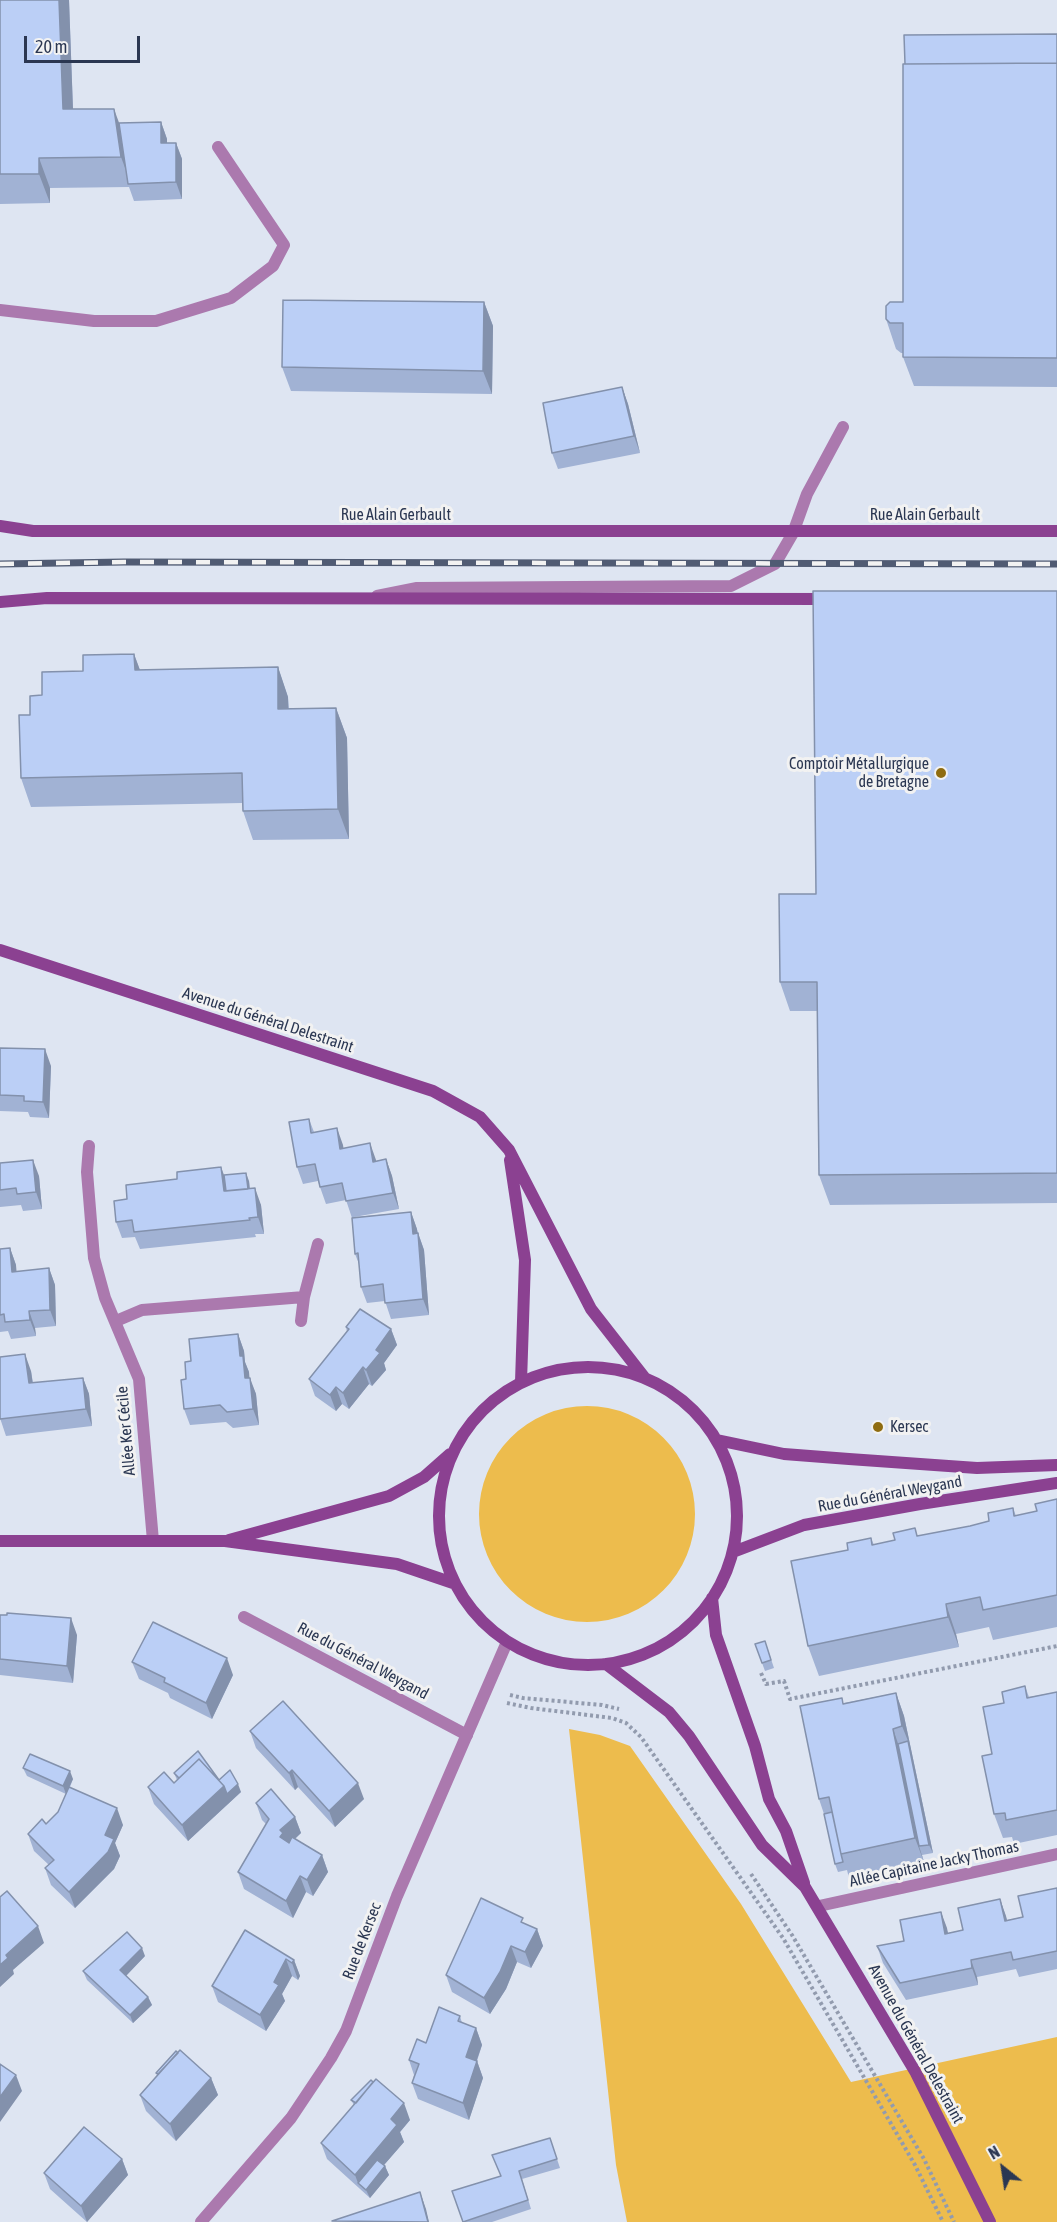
<!DOCTYPE html>
<html>
<head>
<meta charset="utf-8">
<style>
  body { margin:0 }
  #map { position:relative; width:1057px; height:2222px; overflow:hidden; background:#dee5f2; font-family:"Asap Condensed",sans-serif }
  canvas { display:block }
  .north { position:absolute; left:973px; top:2138px; width:60px; height:60px; -webkit-text-stroke:4px #f2f2f2; paint-order:stroke; rotate:330deg; font-size:16px; font-weight:700; line-height:24px; text-align:center; color:#2b3752 }
  .north::after { content:''; display:block; margin:auto; width:21px; height:27px; background:#2b3752; clip-path:polygon(50% 0,100% 100%,50% 72%,0 100%) }
  .scale { position:absolute; left:24px; top:36px; width:116px; height:27px; box-sizing:border-box; border:3px solid #2b3752; border-top:0; padding-left:8px; font-size:18px; line-height:21px; white-space:nowrap; color:#2b3752; -webkit-text-stroke:4px #f2f2f2; paint-order:stroke }
</style>
</head>
<body>
<div id="map">
<canvas width="1057" height="2222"></canvas>
<div class="north">N</div>
<div class="scale">20 m</div>
</div>
<script>
const context = document.querySelector('canvas').getContext('2d');
context.lineJoin = 'round';
function fillPath(path, color) { context.fillStyle = color; context.fill(path, 'evenodd'); }
const poly = rows => new Path2D(rows.map(r => 'M' + r).join(''));
function strokePath(path, color, width, dash) { context.strokeStyle = color; context.lineWidth = width; context.lineCap = dash ? 'butt' : 'round'; context.setLineDash(dash || []); context.stroke(path); }
function label(font, color, halo, rows, align = 'center') {
  context.font = font + ' "Asap Condensed",sans-serif'; context.lineWidth = 6; context.setLineDash([]); context.textBaseline = 'middle'; context.strokeStyle = halo; context.fillStyle = color; for (const [text, x, y, turn = 0] of rows) {
    context.save(); context.translate(x, y); context.rotate((+turn || 0) * Math.PI / 180); context.textAlign = isNaN(turn) ? turn : align; if (halo) context.strokeText(text, 0, 0); context.fillText(text, 0, 0); context.restore();
  }
}
fillPath(poly([
  '479 1514a108 108 0 1 1 216 0a108 108 0 1 1-216 0Z',
  [569,1729,600,1735,630,1746,741,1904,851,2082,1057,2037,1057,2222,627,2222,616,2165]
]), '#edbc4d');
strokePath(poly([
  [761,1673,766,1684,784,1681,790,1699,1057,1646],
  [510,1695,523,1698,602,1705,619,1709],
  [507,1703,531,1708,612,1718,626,1723,641,1737,783,1938,915,2165,943,2222],
  [751,1874,792,1935,924,2159,954,2222]
]), '#929bae', 4, [3, 3]);
strokePath(poly([
  [0,310,94,321,156,321,231,298,273,266,284,245,218,147],
  [377,596,417,588,731,586,775,564,793,533,807,494,843,427],
  [244,1617,467,1735]
]), '#ab79ae', 12);
strokePath(poly([
  [89,1146,87,1172,94,1258,105,1298,139,1379,153,1541],
  [116,1321,142,1310,304,1297],
  [301,1321,304,1297,318,1244],
  [819,1906,1057,1854],
  [201,2222,291,2118,331,2058,346,2031,397,1896,507,1642]
]), '#ab79ae', 12);
strokePath(poly([
  [0,526,33,531,1057,531],
  [0,602,47,598,830,599],
  [0,950,433,1091,480,1117,509,1150,591,1309,644,1377],
  [510,1160,525,1260,521,1382],
  '439 1516a149 149 0 1 1 298 0a149 149 0 1 1-298 0Z',
  [717,1440,784,1454,849,1459,977,1468,1057,1465],
  [229,1540,389,1496,424,1477,450,1454],
  [0,1541,225,1541,397,1564,453,1583],
  [733,1552,804,1525,920,1504,1057,1483],
  [712,1598,716,1635,755,1746,769,1799,786,1831,804,1883],
  [606,1664,669,1712,689,1736,762,1845,805,1887,916,2073,990,2222]
]), '#8b4191', 12);
const rail = poly([
  [0,564,124,562,1057,564]
]);
strokePath(rail, '#505b73', 7);
strokePath(rail, '#f2f2f2', 4.5, [14]);
fillPath(poly([
  [0,0,69,0,73,109,119,123,161,122,167,139,167,143,176,143,182,159,182,199,134,201,129,187,50,188,50,203,0,204],
  [1057,34,1057,387,914,386,903,357,903,353,901,353,896,349,886,319,903,302],
  [484,302,493,326,492,394,291,391,282,367],
  [622,387,628,404,640,453,558,469,552,453],
  [1057,591,1057,1203,830,1205,819,1175,817,1011,790,1011,780,982,816,894],
  [134,654,140,670,278,667,288,697,289,709,336,708,347,738,349,839,253,840,243,811,242,803,31,807,21,778,30,715,42,695,83,671],
  [0,1048,51,1066,49,1118,30,1117,28,1112,0,1111],
  [309,1119,314,1132,343,1145,343,1148,376,1161,386,1159,392,1176,399,1209,354,1217,411,1212,424,1250,429,1315,391,1319,385,1301,367,1303,361,1287,359,1264,355,1254,352,1218,346,1200,326,1204,320,1187,318,1181,303,1184,297,1167],
  [0,1163,39,1176,42,1209,23,1211,21,1205,0,1207],
  [224,1175,249,1181,250,1189,261,1205,264,1234,255,1234,256,1237,140,1249,135,1237,122,1238,116,1222],
  [10,1248,16,1265,16,1272,49,1268,55,1285,56,1326,35,1328,36,1336,11,1339,8,1331,0,1332,0,1249],
  [346,1327,391,1329,397,1345,384,1363,386,1370,372,1386,369,1384,349,1409,342,1404,336,1411,315,1396,309,1379,347,1332],
  [238,1334,244,1351,245,1362,249,1372,249,1378,256,1394,259,1425,233,1428,226,1422,190,1425,184,1409,186,1379,191,1361],
  [31,1371,33,1383,83,1378,89,1394,92,1426,6,1436,0,1418],
  [1057,1499,1057,1627,993,1640,989,1627,956,1634,959,1647,819,1676,808,1646,848,1550,871,1538,874,1545,970,1526,989,1521,1013,1508,1016,1516,1037,1511],
  [0,1615,77,1635,73,1683,0,1675],
  [765,1641,774,1668,765,1671,755,1644],
  [132,1662,233,1675,212,1719,170,1698,168,1693,139,1679],
  [1025,1686,1029,1697,1057,1692,1057,1835,1014,1844,1012,1837,1003,1838,994,1814,992,1754,1004,1703],
  [896,1693,904,1716,933,1853,922,1855,924,1862,849,1878,847,1870,838,1872,835,1864,824,1814,819,1799,844,1703],
  [250,1731,364,1799,335,1827,298,1787,295,1790,256,1748],
  [23,1768,73,1779,70,1787,123,1825,115,1843,120,1856,114,1869,75,1908,51,1885,45,1868,49,1865,34,1851,28,1834,46,1824,58,1812,66,1794,27,1776],
  [174,1773,219,1780,241,1792,188,1841,154,1804,148,1787,174,1783,177,1780],
  [256,1803,295,1817,301,1833,295,1839,322,1855,328,1872,313,1896,306,1892,293,1918,244,1889,238,1872,266,1824,262,1820],
  [1057,1888,1057,1969,1019,1977,1016,1969,977,1977,978,1985,906,2000,883,1963,877,1946,904,1941,941,1912,948,1933,963,1930,1000,1899,1007,1920,1023,1917],
  [525,1924,537,1929,543,1946,531,1968,517,1962,506,1989,490,2014,452,1992,446,1975],
  [245,1930,294,1960,300,1976,298,1980,292,1976,282,1994,285,2001,266,2031,218,2002,212,1986],
  [145,1956,126,1976,148,1997,152,2005,133,2023,87,1980,83,1971],
  [460,2016,462,2023,476,2028,482,2045,477,2061,483,2078,469,2120,418,2099,412,2083,414,2075,409,2060,426,2043],
  [156,2073,211,2078,218,2095,176,2141,146,2111,140,2095,157,2075],
  [351,2100,410,2120,400,2132,404,2142,384,2165,385,2166,389,2175,370,2198,327,2159,321,2143,354,2105],
  [550,2138,560,2168,522,2179,531,2209,492,2222,463,2222,501,2176],
  [122,2159,128,2175,87,2222,50,2189,44,2173]
]), '#a1b2d4');
fillPath(poly([
  [59,0,69,0,74,138,63,109],
  [114,109,125,139,131,184,121,157],
  [161,122,167,139,167,160,161,143],
  [176,143,182,159,182,199,176,182],
  [39,158,50,188,50,203,39,174],
  [484,302,493,326,492,394,483,371],
  [622,387,628,404,640,453,634,436],
  [134,654,145,684,135,670],
  [278,667,288,697,289,739,278,709],
  [336,708,347,738,349,839,338,809],
  [45,1049,51,1066,49,1118,43,1102],
  [337,1128,343,1145,346,1165,340,1149],
  [370,1143,376,1160,379,1178,373,1162],
  [386,1159,392,1176,399,1209,393,1193],
  [33,1160,39,1176,42,1209,36,1192],
  [221,1167,227,1183,229,1199,224,1191],
  [246,1173,249,1181,251,1206,248,1197],
  [255,1188,261,1205,264,1234,258,1217],
  [411,1212,417,1229,419,1250,413,1234],
  [418,1233,424,1250,429,1315,423,1299],
  [10,1248,16,1265,18,1289,12,1272],
  [49,1268,55,1285,56,1326,50,1310],
  [29,1311,35,1328,36,1336,30,1320],
  [391,1329,397,1345,384,1363,386,1370,372,1386,366,1370,376,1350],
  [238,1334,244,1351,245,1362,249,1372,251,1395,245,1378,240,1356],
  [25,1354,31,1371,35,1400,29,1383],
  [363,1367,369,1384,349,1409,343,1393],
  [83,1378,89,1394,92,1426,86,1409],
  [250,1378,256,1394,259,1425,253,1409],
  [336,1387,342,1404,336,1411,330,1395],
  [946,1604,956,1634,959,1647,948,1617],
  [71,1618,77,1635,73,1683,67,1666],
  [227,1658,233,1675,212,1719,206,1703],
  [896,1693,904,1716,933,1853,929,1845,908,1741,902,1726],
  [893,1729,901,1752,919,1846,924,1862,915,1838],
  [292,1770,298,1787,295,1790,289,1773],
  [70,1771,73,1779,66,1794,63,1786],
  [358,1783,364,1799,335,1827,329,1811],
  [238,1784,241,1792,188,1841,182,1825,224,1786],
  [117,1808,123,1825,115,1843,120,1856,114,1869,75,1908,69,1892,105,1835],
  [295,1817,301,1833,288,1845,280,1837,280,1830],
  [322,1855,328,1872,313,1896,307,1880],
  [300,1876,306,1892,293,1918,286,1901],
  [1000,1899,1006,1916,1011,1937,1005,1921],
  [941,1912,947,1928,951,1950,945,1934],
  [38,1926,44,1943,13,1970,14,1974,0,1987,0,1965,6,1955],
  [537,1929,543,1946,531,1968,525,1952],
  [511,1946,517,1962,506,1989,490,2014,484,1998],
  [142,1948,145,1956,123,1979,120,1970],
  [286,1959,292,1976,282,1994,285,2001,266,2031,260,2015,274,1982],
  [294,1960,300,1976,298,1980,292,1963],
  [971,1960,977,1977,978,1985,972,1968],
  [148,1997,152,2005,133,2023,130,2015],
  [476,2028,482,2045,472,2074,466,2057],
  [477,2061,483,2078,469,2120,463,2103],
  [16,2075,22,2091,0,2122,0,2097],
  [211,2078,218,2095,176,2141,170,2124],
  [404,2103,410,2120,400,2132,404,2142,364,2188,358,2183,355,2175,391,2119],
  [122,2159,128,2175,87,2222,81,2206],
  [385,2166,389,2175,370,2198,366,2190],
  [420,2192,426,2209,429,2222,428,2222]
]), '#8391ac');
const building = poly([
  [0,0,59,0,63,109,114,109,121,157,39,158,39,174,0,174,0,0],
  [1057,34,1057,63,905,64,904,35,1057,34],
  [1057,63,1057,358,903,357,903,323,890,323,886,319,886,306,890,302,903,302,903,64,1057,63],
  [161,122,161,143,176,143,176,182,128,184,119,123,161,122],
  [283,300,484,302,483,371,282,367,283,300],
  [622,387,634,436,552,453,543,403,622,387],
  [813,591,1057,591,1057,1173,819,1175,817,982,780,982,779,894,816,894,813,591],
  [134,654,135,670,278,667,278,709,336,708,338,809,243,811,242,773,21,778,19,715,30,715,30,696,42,695,42,672,83,671,83,655,134,654],
  [0,1048,45,1049,43,1102,24,1101,24,1096,0,1095,0,1048],
  [309,1119,311,1133,337,1128,340,1149,370,1143,373,1162,386,1159,393,1193,346,1201,342,1183,320,1187,315,1164,297,1167,289,1122,309,1119],
  [33,1160,36,1192,17,1194,16,1188,0,1190,0,1163,33,1160],
  [221,1167,224,1191,255,1188,258,1217,249,1218,250,1220,134,1232,132,1220,116,1222,114,1201,127,1199,126,1185,177,1179,177,1172,221,1167],
  [246,1173,248,1189,226,1191,224,1175,246,1173],
  [411,1212,413,1234,418,1233,423,1299,385,1303,383,1284,361,1287,358,1253,355,1254,352,1218,411,1212],
  [10,1248,12,1272,49,1268,50,1310,29,1311,30,1320,5,1322,4,1314,0,1315,0,1249,10,1248],
  [360,1309,391,1329,376,1350,380,1353,366,1370,363,1367,343,1393,336,1387,330,1395,309,1379,349,1329,346,1327,360,1309],
  [238,1334,240,1356,243,1356,245,1378,250,1378,253,1409,227,1412,220,1405,184,1409,181,1380,186,1379,185,1362,191,1361,189,1339,238,1334],
  [25,1354,29,1383,83,1378,86,1409,0,1419,0,1357,25,1354],
  [1057,1499,1057,1595,983,1610,980,1597,946,1604,948,1617,808,1646,791,1561,848,1550,847,1543,871,1538,872,1545,895,1540,893,1533,915,1528,917,1536,970,1526,989,1521,988,1513,1013,1508,1014,1516,1037,1511,1035,1504,1057,1499],
  [7,1613,71,1618,67,1666,0,1659,0,1615,7,1615,7,1613],
  [153,1622,227,1658,206,1703,164,1682,165,1678,132,1662,153,1622],
  [765,1641,771,1660,762,1663,755,1644,765,1641],
  [1025,1686,1027,1698,1057,1692,1057,1810,1006,1820,1005,1813,994,1814,982,1756,992,1754,983,1707,1004,1703,1002,1692,1025,1686],
  [896,1693,902,1726,893,1729,915,1838,841,1854,829,1797,819,1799,800,1706,842,1698,843,1704,896,1693],
  [283,1701,358,1783,329,1811,292,1770,289,1773,250,1731,283,1701],
  [908,1741,929,1845,919,1846,898,1744,908,1741],
  [198,1751,219,1780,230,1770,238,1784,227,1794,224,1786,199,1759,179,1778,174,1773,198,1751],
  [30,1754,70,1771,63,1786,23,1768,30,1754],
  [199,1759,224,1786,182,1825,148,1787,164,1772,174,1783,199,1759],
  [69,1787,117,1808,105,1835,114,1839,108,1852,69,1892,45,1868,54,1860,28,1834,42,1819,46,1824,58,1812,69,1787],
  [271,1789,295,1817,280,1830,283,1833,280,1837,289,1843,292,1837,322,1855,307,1880,300,1876,286,1901,238,1872,269,1819,256,1803,271,1789],
  [832,1812,841,1854,843,1862,835,1864,824,1814,832,1812],
  [1057,1888,1057,1951,1013,1960,1011,1952,971,1960,972,1968,900,1983,877,1946,904,1941,900,1920,941,1912,945,1934,963,1930,958,1908,1000,1899,1005,1921,1023,1917,1018,1896,1057,1888],
  [7,1891,38,1926,6,1955,8,1958,0,1965,0,1897,7,1891],
  [481,1898,523,1918,521,1922,537,1929,525,1952,511,1946,500,1972,484,1998,446,1975,481,1898],
  [245,1930,294,1960,292,1963,286,1959,274,1982,279,1985,260,2015,212,1986,245,1930],
  [127,1932,142,1948,120,1970,148,1997,130,2015,83,1971,127,1932],
  [439,2007,460,2016,458,2021,476,2028,466,2057,477,2061,463,2103,412,2083,419,2064,409,2060,417,2039,426,2043,439,2007],
  [180,2050,211,2078,170,2124,140,2095,180,2050],
  [176,2051,178,2053,158,2074,156,2073,176,2051],
  [0,2064,16,2075,0,2097,0,2064],
  [376,2079,404,2103,391,2119,397,2125,355,2175,321,2143,376,2079],
  [371,2080,373,2082,356,2103,351,2100,371,2080],
  [84,2127,122,2159,81,2206,44,2173,84,2127],
  [550,2138,557,2159,519,2171,528,2200,463,2222,452,2191,501,2176,492,2155,550,2138],
  [377,2160,385,2166,366,2190,358,2183,377,2160],
  [420,2192,428,2222,332,2221,420,2192]
]);
fillPath(building, '#bbcff6');
strokePath(building, '#8391ac', 1.5);
for (const [x, y, r, color] of [
  [941,773,6,"#8f6c10"],
  [878,1427,6,"#8f6c10"]
]) { const dot = new Path2D(); dot.arc(x, y, r, 0, 2 * Math.PI); context.fillStyle = color; context.fill(dot); strokePath(dot, '#f2f2f2', 2); }
label('16px', '#2b3752', '#f2f2f2', [
  ["Rue Alain Gerbault",396,515],
  ["Rue Alain Gerbault",925,515],
  ["Avenue du Général Delestraint",268,1020,18],
  ["Allée Ker Cécile",126,1431,-95],
  ["Rue du Général Weygand",890,1494,-10],
  ["Rue du Général Weygand",363,1661,28],
  ["Allée Capitaine Jacky Thomas",934,1864,-12],
  ["Rue de Kersec",362,1941,-69],
  ["Avenue du Général Delestraint",916,2044,61]
]);
label('16px', '#2b3752', '#f2f2f2', [
  ["Comptoir Métallurgique",929,764],
  ["de Bretagne",929,782],
  ["Kersec",890,1427,"left"]
], 'right');
</script>
</body>
</html>
